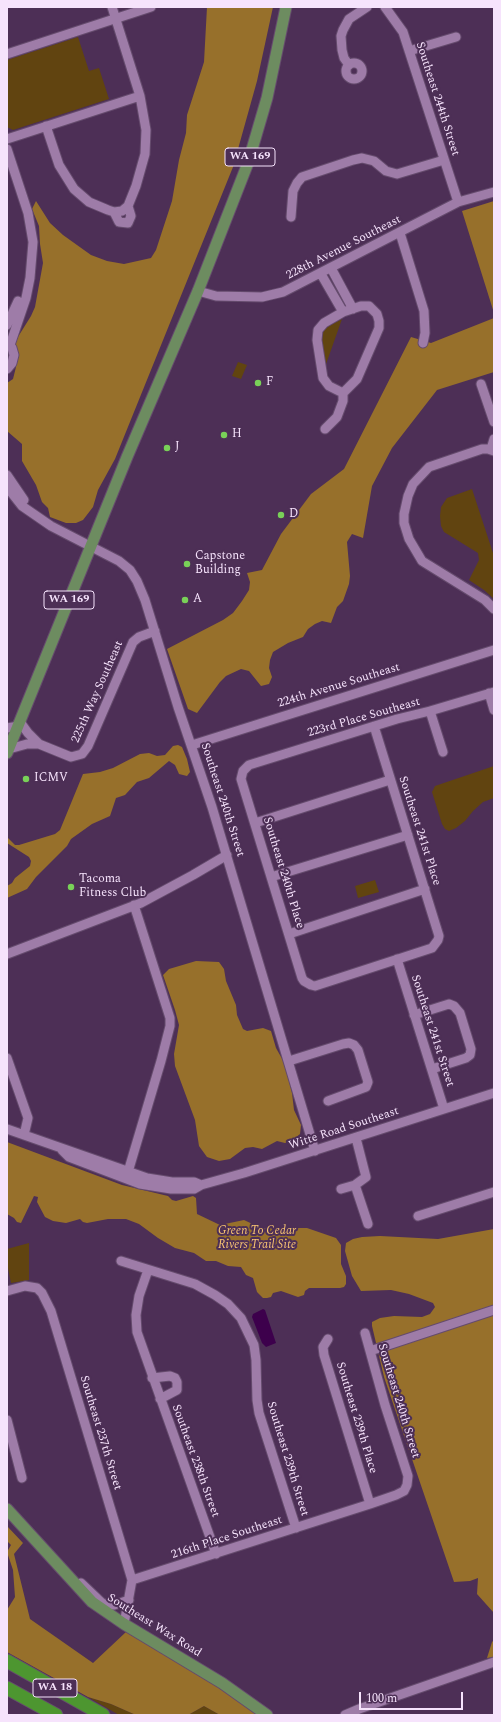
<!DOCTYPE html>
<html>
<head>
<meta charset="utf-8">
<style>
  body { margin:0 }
  #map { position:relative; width:501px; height:1722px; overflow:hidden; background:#4d2f56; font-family:Spectral,serif }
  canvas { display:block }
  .frame { position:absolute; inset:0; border:8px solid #f6e3fc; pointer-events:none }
  .scale { position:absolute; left:359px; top:1692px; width:104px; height:18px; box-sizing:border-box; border:2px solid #f6e3fc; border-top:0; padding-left:5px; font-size:12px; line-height:14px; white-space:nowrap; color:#f6e3fc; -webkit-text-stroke:3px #4d2f56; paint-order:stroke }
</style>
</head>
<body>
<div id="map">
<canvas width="501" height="1722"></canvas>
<div class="frame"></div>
<div class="scale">100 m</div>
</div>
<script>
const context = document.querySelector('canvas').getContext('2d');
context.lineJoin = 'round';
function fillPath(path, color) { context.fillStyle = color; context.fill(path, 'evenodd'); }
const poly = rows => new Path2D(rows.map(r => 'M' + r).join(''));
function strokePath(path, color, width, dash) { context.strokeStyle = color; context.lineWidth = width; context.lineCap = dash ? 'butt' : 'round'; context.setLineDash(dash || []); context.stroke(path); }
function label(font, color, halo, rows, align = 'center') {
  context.font = font + ' Spectral,serif'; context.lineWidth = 4; context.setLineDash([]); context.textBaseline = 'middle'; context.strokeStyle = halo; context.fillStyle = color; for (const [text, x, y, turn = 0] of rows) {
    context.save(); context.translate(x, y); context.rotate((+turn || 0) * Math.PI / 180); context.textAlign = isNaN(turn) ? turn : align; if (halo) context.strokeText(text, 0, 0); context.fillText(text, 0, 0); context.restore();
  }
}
fillPath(poly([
  [78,37,89,71,99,68,109,99,13,130,7,127,7,60],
  [342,319,325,367,321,339,322,335,324,330,329,326],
  [238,362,247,365,241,379,232,376],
  [472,489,494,556,494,599,484,590,469,580,479,560,478,553,444,532,441,526,440,516,441,507,447,498],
  [494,766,494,798,483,802,473,811,465,821,456,828,449,831,445,829,442,824,432,792,435,786],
  [375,880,379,892,358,898,355,886],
  [29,1243,29,1280,11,1283,7,1263,7,1249],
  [88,1697,111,1704,136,1715,119,1715],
  [204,1706,220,1715,188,1715]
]), '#614410');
fillPath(poly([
  [207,7,273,7,257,81,233,167,115,459,98,490,93,507,83,520,76,523,66,523,50,517,48,508,42,502,36,485,22,461,22,444,7,431,7,383,13,379,16,367,10,354,11,348,31,316,35,307,43,263,40,244,39,226,32,209,36,201,50,223,63,235,91,255,107,261,124,264,151,258,156,250,172,201,179,160,186,133,187,115,204,62],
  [494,201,494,313,462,211],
  [494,318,494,372,437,390,392,448,372,486,363,538,352,534,347,542,350,576,349,584,343,601,337,607,331,623,322,621,315,624,308,629,303,637,288,643,273,652,270,660,269,668,272,677,269,684,261,686,249,671,241,669,226,676,220,682,197,713,188,709,167,649,223,620,233,613,242,601,249,590,250,582,247,573,262,570,281,534,311,494,344,469,411,337,431,343],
  [178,745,182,747,187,759,190,772,187,776,179,774,175,765,169,761,149,778,137,782,125,795,116,798,110,816,92,824,71,839,67,846,36,877,27,889,7,898,7,886,12,883,15,878,30,866,31,861,29,857,7,843,7,837,15,845,19,845,55,834,60,830,83,774,100,772,113,768,140,754,149,753,157,756,165,755,173,746],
  [196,961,219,962,224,969,226,981,236,1005,237,1015,243,1029,247,1031,263,1028,271,1031,276,1048,285,1064,292,1093,294,1110,301,1125,300,1134,293,1140,285,1143,277,1141,262,1149,253,1147,245,1148,230,1159,219,1161,207,1157,199,1146,195,1120,175,1066,174,1054,179,1025,175,1010,163,975,169,969],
  [7,1142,122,1185,168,1196,172,1200,176,1201,193,1196,196,1198,197,1214,220,1225,244,1220,261,1228,307,1228,336,1238,341,1245,341,1264,346,1276,346,1284,344,1287,340,1288,309,1288,305,1291,304,1295,298,1297,281,1291,273,1293,271,1297,267,1298,263,1298,257,1292,253,1278,246,1275,241,1267,228,1266,216,1261,206,1261,194,1253,175,1248,158,1238,139,1224,126,1219,108,1219,87,1223,83,1222,80,1219,66,1223,53,1221,45,1217,37,1202,38,1197,34,1196,21,1223,17,1222,14,1218,7,1214],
  [494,1229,494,1613,477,1594,478,1578,470,1581,454,1582,384,1377,372,1326,372,1322,380,1318,394,1316,422,1317,430,1314,435,1307,433,1303,409,1294,391,1290,361,1291,352,1276,345,1251,346,1243,353,1239,362,1237,380,1236,438,1239],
  [7,1526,23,1543,14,1554,30,1619,93,1663,126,1632,191,1668,258,1715,220,1715,204,1706,188,1715,136,1715,111,1704,88,1697,7,1652,7,1610,15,1597,13,1570,7,1552,11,1545,7,1541],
  [494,1640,494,1657,487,1658,492,1642]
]), '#97702b');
fillPath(poly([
  [263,1309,265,1310,276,1343,266,1347,262,1343,252,1317,253,1314]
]), '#3d004c');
const minor = poly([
  [385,7,403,32,458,202],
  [409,51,456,37],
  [7,54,151,7],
  '346 71a8 8 0 1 1 16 0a8 8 0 1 1-16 0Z',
  [349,65,344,58,342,50,341,36,343,30,349,19,367,7],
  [46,126,59,165,74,189,89,202,108,210,114,212,122,211,128,206,136,186,145,154,146,130,140,96,112,7],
  [7,139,140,96],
  [7,149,28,213,33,242,30,278,26,298,10,345],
  [114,212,119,222,128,223,131,216,128,206],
  [291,217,293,191,297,183,302,177,353,160,362,158,374,161,386,171,397,174,444,160],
  [400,233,424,311,425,333,423,343],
  [331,268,353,309],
  [321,274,343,312],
  [198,291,216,296,262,297,283,292,458,202,494,192],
  [7,325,18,301],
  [7,342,12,348,14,355,12,363,7,369],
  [481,384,494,422],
  [325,429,337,417,343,401,343,393,357,379,379,328,379,321,377,314,369,306,361,306,343,312,324,323,318,330,317,340,323,378,329,386,343,393],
  [491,449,494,439],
  [494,451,488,449,482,449,429,467,413,484,408,496,404,514,404,523,409,539,422,561,485,600,494,609],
  [7,475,24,500],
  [7,487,22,506,51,526,119,561,130,570,137,581,145,600,178,707,212,807,315,1151],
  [489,693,494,710],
  [430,711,443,752],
  [20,722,28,733,39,744,71,757,82,754,88,746,133,642,139,637,155,631],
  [374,726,439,936,438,940,432,948,315,986,311,985,304,981,302,978,241,779,243,771,249,765,397,719,430,711,494,692],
  [7,728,19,726],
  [192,745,494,650],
  [7,746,9,749,27,744,39,744],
  [255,823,390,780],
  [271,877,408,835],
  [289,934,425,889],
  [7,954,141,903,193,875,227,855],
  [397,959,444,1109],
  [414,1015,449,1004,454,1006,460,1013,471,1049,470,1055,466,1058,432,1069],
  [7,1058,28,1118,24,1135],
  [289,1061,343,1044,349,1043,354,1045,358,1050,368,1082,366,1087,328,1101],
  [7,1129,147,1178,172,1182,194,1182,201,1185],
  [62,1150,69,1157,140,1184,171,1189,194,1189,201,1185,244,1173,494,1093],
  [114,1171,121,1173,128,1172,161,1061,170,1026,170,1018,134,905],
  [355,1185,368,1224],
  [341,1189,355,1185,366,1177,356,1138],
  [418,1216,494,1192],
  [121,1261,195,1284,215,1295,228,1304,241,1318,254,1345,256,1360,257,1400,259,1413,296,1528],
  [148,1270,139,1296,136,1315,137,1332,216,1554],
  [7,1291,25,1286,37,1288,42,1293,51,1311,132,1580,124,1624],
  [328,1339,323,1347,324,1355,370,1504],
  [370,1351,494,1310],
  [152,1378,170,1376,175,1378,177,1382,177,1390,160,1399],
  [7,1420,22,1478],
  [132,1580,370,1504,396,1495,404,1491,407,1485,408,1476,385,1405,365,1333],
  [81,1583,102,1603,108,1605,114,1605,129,1600],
  [345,1715,359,1709,494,1662]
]);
const major = poly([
  [7,753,127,457,198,291,248,163,267,98,286,7],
  [7,1509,92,1602,124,1624,222,1683,267,1715]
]);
const highway = poly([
  [7,1661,103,1715],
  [7,1688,56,1715]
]);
strokePath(minor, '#654b6d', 11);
strokePath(major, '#654b6d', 13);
strokePath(highway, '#654b6d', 15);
strokePath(minor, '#9e7ca8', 9);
strokePath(major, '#6d8c60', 11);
strokePath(highway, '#4d9630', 13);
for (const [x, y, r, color] of [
  [258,383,4,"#79d158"],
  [224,435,4,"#79d158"],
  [167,448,4,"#79d158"],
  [281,515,4,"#79d158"],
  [187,564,4,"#79d158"],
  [185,600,4,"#79d158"],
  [26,779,4,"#79d158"],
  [71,887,4,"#79d158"]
]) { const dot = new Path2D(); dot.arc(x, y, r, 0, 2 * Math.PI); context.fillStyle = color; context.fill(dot); strokePath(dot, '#4d2f56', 1.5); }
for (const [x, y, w] of [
  [250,157,50],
  [69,600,50],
  [55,1688,44]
]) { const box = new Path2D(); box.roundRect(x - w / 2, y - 9, w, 18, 3); context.fillStyle = '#4d2f56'; context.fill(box); strokePath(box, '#f6e3fc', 1); }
label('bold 11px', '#f6e3fc', null, [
  ["WA 169",250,157],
  ["WA 169",69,600],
  ["WA 18",55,1688]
]);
label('12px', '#f6e3fc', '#4d2f56', [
  ["Southeast 244th Street",437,99,72],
  ["228th Avenue Southeast",344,248,-27],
  ["224th Avenue Southeast",339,686,-17],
  ["225th Way Southeast",98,692,-66],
  ["223rd Place Southeast",364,718,-16],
  ["Southeast 240th Street",222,800,72],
  ["Southeast 241st Place",419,831,72],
  ["Southeast 240th Place",283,873,73],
  ["Southeast 241st Street",432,1031,72],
  ["Witte Road Southeast",344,1129,-18],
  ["Southeast 240th Street",398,1401,73],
  ["Southeast 239th Place",356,1418,73],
  ["Southeast 237th Street",100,1433,73],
  ["Southeast 239th Street",287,1459,73],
  ["Southeast 238th Street",195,1461,70],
  ["216th Place Southeast",227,1538,-18],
  ["Southeast Wax Road",154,1626,32]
]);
label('12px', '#f6e3fc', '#4d2f56', [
  ["F",266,383],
  ["H",232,435],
  ["J",175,448],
  ["D",289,515],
  ["Capstone",195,557],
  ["Building",195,571],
  ["A",193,600],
  ["ICMV",34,779],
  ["Tacoma",79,880],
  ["Fitness Club",79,894]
], 'left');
label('italic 12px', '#f8c472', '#4d2f56', [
  ["Green To Cedar",257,1232],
  ["Rivers Trail Site",257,1246]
]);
</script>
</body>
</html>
